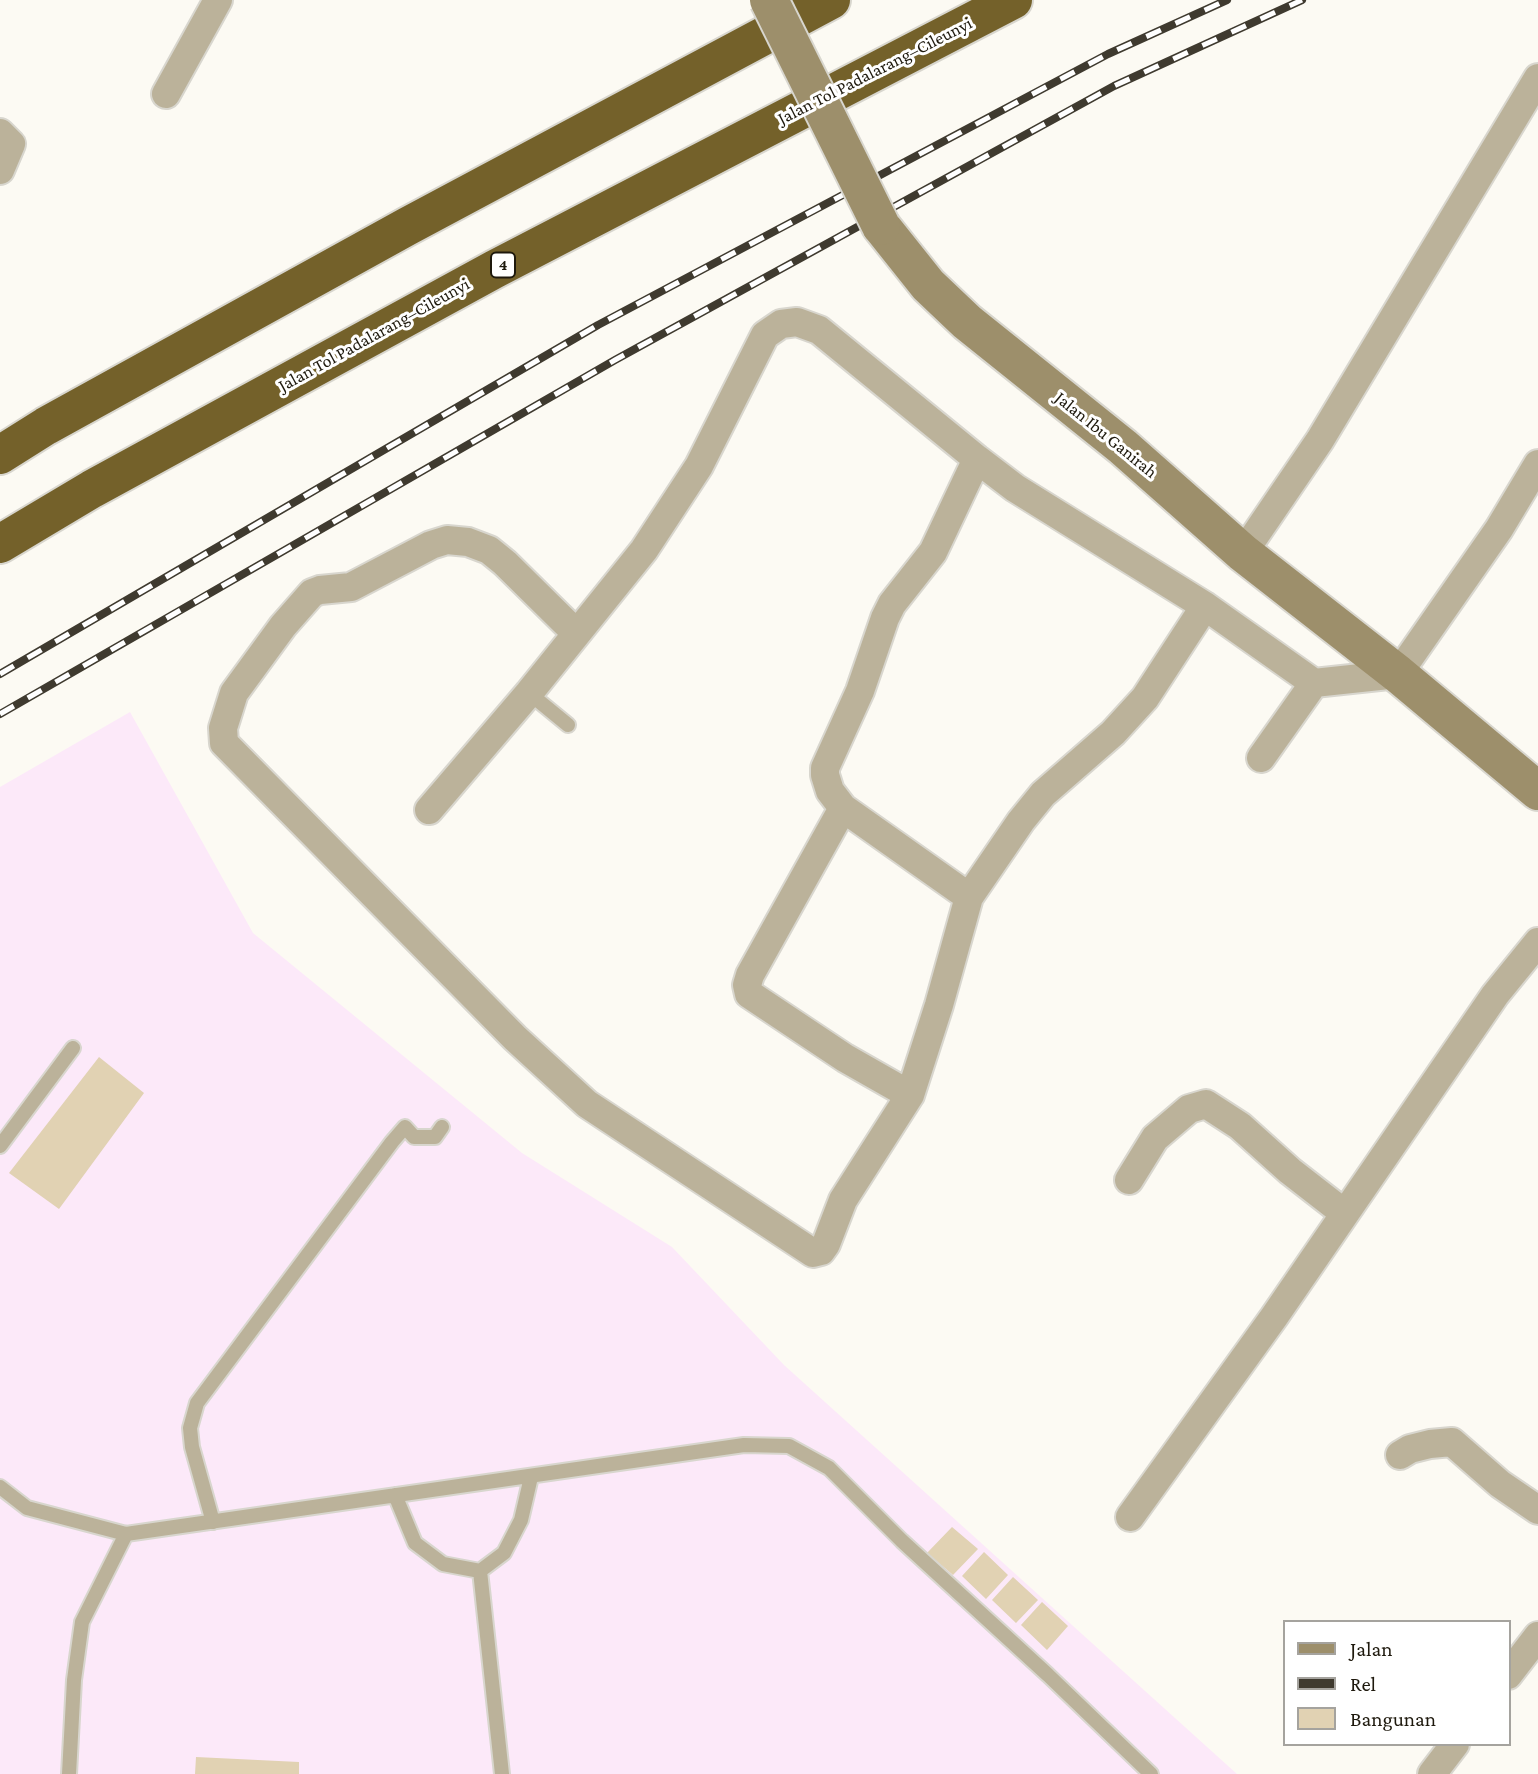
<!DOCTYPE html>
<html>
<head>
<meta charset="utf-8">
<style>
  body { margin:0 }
  #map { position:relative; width:1538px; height:1774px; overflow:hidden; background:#fcfaf3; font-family:"Crimson Pro",serif }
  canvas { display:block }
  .legend { position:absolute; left:1283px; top:1620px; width:228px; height:126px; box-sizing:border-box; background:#fff; border:2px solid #a5a39e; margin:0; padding:9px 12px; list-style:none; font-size:21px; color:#1e190d }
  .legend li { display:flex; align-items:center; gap:14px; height:35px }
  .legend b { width:35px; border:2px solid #a5a39e }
</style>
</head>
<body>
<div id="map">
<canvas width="1538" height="1774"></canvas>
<ul class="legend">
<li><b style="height:9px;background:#9d8f6b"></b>Jalan</li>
<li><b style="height:9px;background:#3f3a2f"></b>Rel</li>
<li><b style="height:19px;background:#e1d2b3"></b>Bangunan</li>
</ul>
</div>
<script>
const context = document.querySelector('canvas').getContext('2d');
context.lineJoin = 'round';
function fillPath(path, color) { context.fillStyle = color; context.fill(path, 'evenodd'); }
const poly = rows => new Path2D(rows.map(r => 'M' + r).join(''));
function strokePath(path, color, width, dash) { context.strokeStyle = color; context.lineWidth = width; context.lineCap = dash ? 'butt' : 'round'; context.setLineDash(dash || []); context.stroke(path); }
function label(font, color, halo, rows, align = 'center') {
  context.font = font + ' "Crimson Pro",serif'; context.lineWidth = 6; context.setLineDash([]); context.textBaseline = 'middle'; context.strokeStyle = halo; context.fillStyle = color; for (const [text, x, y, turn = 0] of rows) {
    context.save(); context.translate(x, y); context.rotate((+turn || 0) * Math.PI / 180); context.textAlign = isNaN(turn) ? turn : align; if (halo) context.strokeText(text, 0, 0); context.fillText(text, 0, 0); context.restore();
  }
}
fillPath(poly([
  [130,712,253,933,522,1153,672,1247,784,1365,1237,1774,0,1774,0,787]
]), '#fce9f9');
fillPath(poly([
  [99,1057,144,1093,59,1209,9,1173],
  [952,1527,978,1549,953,1575,927,1553],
  [984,1552,1008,1575,986,1599,962,1576],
  [1013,1577,1038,1600,1016,1623,992,1600],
  [1042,1602,1068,1626,1047,1650,1021,1625],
  [196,1757,299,1762,299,1774,195,1774]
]), '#e1d2b3');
const service = poly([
  [529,693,568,725],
  [0,1146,73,1048],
  [0,1487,27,1508,126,1534,744,1445,789,1446,829,1468,902,1541,1048,1675,1151,1774],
  [395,1495,415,1543,443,1564,480,1571,504,1553,521,1520,531,1477],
  [213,1522,192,1447,190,1428,197,1403,392,1142,405,1127,414,1137,435,1137,442,1127],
  [480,1571,502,1774],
  [69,1774,74,1680,82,1622,126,1534]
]);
const minor = poly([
  [166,94,218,0],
  [0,133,11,144,0,170],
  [977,459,933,552,892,604,885,618,860,691,825,768,825,775,830,791,843,808,969,897,1021,821,1043,794,1113,733,1145,698,1205,606],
  [1243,553,1320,440,1538,78],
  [576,633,505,563,489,550,468,542,447,540,431,545,351,587,320,590,312,593,283,626,234,693,223,728,224,743,515,1038,587,1104,813,1253,821,1251,826,1244,843,1200,910,1095,939,1005,969,897],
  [1261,758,1314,683,1398,674,1499,529,1538,464],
  [843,808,750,975,747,985,749,994,845,1058,910,1095],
  [429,810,529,693,644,550,699,466,765,335,781,324,797,322,819,330,977,459,1015,488,1205,606,1314,683],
  [1129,1180,1155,1138,1189,1109,1206,1104,1240,1126,1290,1171,1344,1213],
  [1400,1455,1410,1449,1430,1444,1452,1442,1500,1484,1538,1510],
  [1130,1517,1274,1317,1495,995,1538,942],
  [1508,1675,1538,1636],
  [1432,1774,1455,1744]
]);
const secondary = poly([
  [881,226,928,285,967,322,1123,447,1243,553,1398,674,1538,791]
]);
const motorway = poly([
  [0,455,46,426,408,226,831,0],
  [0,544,92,489,495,269,1013,0]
]);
strokePath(service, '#d8d6ce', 18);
strokePath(minor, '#d8d6ce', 32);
strokePath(secondary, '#d8d6ce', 42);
strokePath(motorway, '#d8d6ce', 42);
strokePath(service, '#bbb29a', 14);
strokePath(minor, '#bbb29a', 28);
strokePath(secondary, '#9d8f6b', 38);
strokePath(motorway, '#74612a', 38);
const rail = poly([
  [0,674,598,325,1108,54,1227,0],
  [0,714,615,360,1114,86,1302,0]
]);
strokePath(rail, '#3f3a2f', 8);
strokePath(rail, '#fff', 5, [16]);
const secondaryBridge = poly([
  [769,0,881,226]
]);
strokePath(secondaryBridge, '#d8d6ce', 42, []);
strokePath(secondaryBridge, '#9d8f6b', 38);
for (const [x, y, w] of [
  [503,265,24]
]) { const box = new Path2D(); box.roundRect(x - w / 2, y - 12.5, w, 25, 5); context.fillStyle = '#fff'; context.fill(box); strokePath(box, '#1e190d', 2); }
label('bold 16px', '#1e190d', null, [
  ["4",503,265]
]);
label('18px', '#1e190d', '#fff', [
  ["Jalan Tol Padalarang–Cileunyi",875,71,-27],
  ["Jalan Tol Padalarang–Cileunyi",374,335,-29],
  ["Jalan Ibu Ganirah",1106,435,39]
]);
</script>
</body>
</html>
